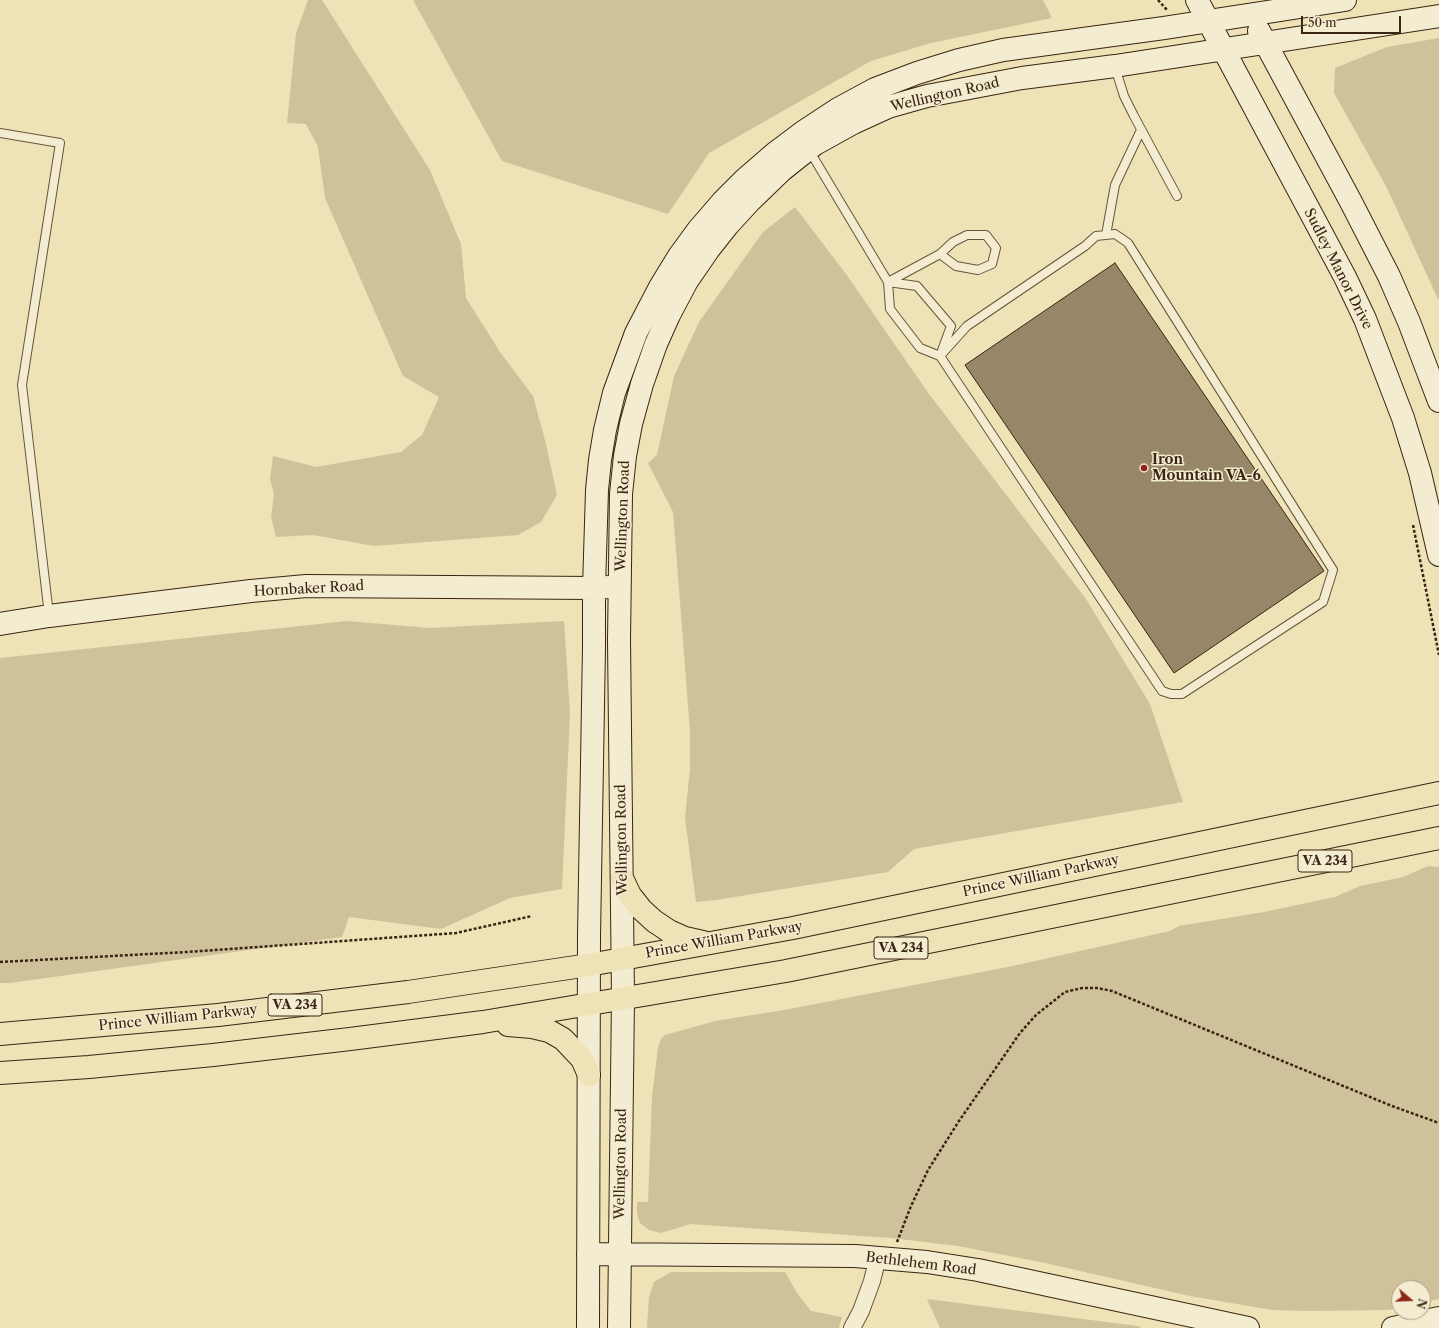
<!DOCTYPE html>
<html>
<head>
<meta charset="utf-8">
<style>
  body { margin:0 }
  #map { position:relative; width:1439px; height:1328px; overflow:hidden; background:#eee2b7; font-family:"Libre Caslon Text",serif }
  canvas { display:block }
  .north { position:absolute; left:1391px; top:1280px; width:40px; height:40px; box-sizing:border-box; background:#f4ecd0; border:1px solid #a99c84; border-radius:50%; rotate:109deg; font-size:11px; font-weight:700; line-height:16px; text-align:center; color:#392512 }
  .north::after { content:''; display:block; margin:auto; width:14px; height:18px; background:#8f2418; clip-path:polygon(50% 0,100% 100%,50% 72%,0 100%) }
  .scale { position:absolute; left:1301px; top:16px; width:100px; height:18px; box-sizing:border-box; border:2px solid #392512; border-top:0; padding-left:5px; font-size:12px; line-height:14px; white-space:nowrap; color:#392512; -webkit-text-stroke:3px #f4ecd0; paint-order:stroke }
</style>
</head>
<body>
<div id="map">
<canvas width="1439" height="1328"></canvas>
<div class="north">N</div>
<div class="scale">50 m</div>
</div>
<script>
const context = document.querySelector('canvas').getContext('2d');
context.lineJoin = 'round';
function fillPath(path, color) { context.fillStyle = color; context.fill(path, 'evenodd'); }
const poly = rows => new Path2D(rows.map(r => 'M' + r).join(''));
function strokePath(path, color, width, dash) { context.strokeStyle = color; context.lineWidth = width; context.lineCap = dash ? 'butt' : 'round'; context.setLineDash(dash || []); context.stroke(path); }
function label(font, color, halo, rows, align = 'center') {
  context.font = font + ' "Libre Caslon Text",serif'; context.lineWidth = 3; context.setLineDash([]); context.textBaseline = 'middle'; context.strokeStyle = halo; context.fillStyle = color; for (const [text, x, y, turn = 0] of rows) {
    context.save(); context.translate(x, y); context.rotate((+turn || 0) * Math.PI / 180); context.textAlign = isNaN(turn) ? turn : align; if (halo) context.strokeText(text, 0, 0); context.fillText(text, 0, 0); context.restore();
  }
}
fillPath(poly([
  [308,0,322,0,430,170,461,244,466,298,500,352,533,396,546,444,557,495,541,522,518,535,374,546,313,535,276,537,271,517,274,494,270,479,273,456,316,467,401,452,422,435,439,397,403,376,325,198,318,147,306,124,287,123,296,33],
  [413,0,1043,0,1052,18,931,43,871,61,709,153,668,214,502,161],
  [1439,38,1439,298,1438,299,1386,186,1334,93,1335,68,1387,47],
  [795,207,846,274,929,394,1086,599,1150,704,1183,802,914,849,888,872,716,900,696,902,685,818,690,769,690,731,673,512,648,463,657,455,674,376,699,322,763,232],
  [347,621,430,628,564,621,570,713,562,889,510,898,441,929,349,917,342,937,10,983,0,983,0,658],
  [1428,866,1439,867,1439,1299,1423,1302,1423,1288,1399,1288,1399,1308,1388,1310,1310,1311,1272,1310,1190,1296,1045,1263,958,1246,891,1238,691,1224,661,1233,649,1230,640,1223,637,1214,637,1202,648,1202,652,1097,658,1047,661,1039,665,1035,715,1021,784,1010,1008,967,1170,931,1179,926,1264,912,1335,897,1360,886,1403,877],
  [671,1272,785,1272,797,1293,811,1311,842,1317,839,1328,647,1328,649,1297,654,1282],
  [927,1299,1138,1326,1142,1328,940,1328]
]), '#cfc29b');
const building = poly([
  [1115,263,1324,571,1174,673,965,365,1115,263]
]);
fillPath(building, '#978768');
strokePath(building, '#392512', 1);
const lane = poly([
  [1115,67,1124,96,1134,116,1177,196],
  [0,133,60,143,22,385,49,615],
  [809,150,888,282,917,286,951,326,940,356,967,326,1085,246,1096,236,1115,234,1128,243,1333,570,1323,602,1182,694,1171,694,1162,691,940,356,920,348,890,309,888,282,940,254,953,242,967,235,986,235,996,248,992,264,978,270,956,266,940,254],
  [1106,235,1115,185,1141,130]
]);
const street = poly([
  [852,1328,861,1311,872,1281,878,1257]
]);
const secondary = poly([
  [1197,0,1345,277,1365,319,1403,418,1420,473,1439,555],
  [1259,31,1351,202,1389,276,1409,322,1439,401],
  [0,624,49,616,251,591,306,586,594,588,609,587],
  [588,1254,855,1256,927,1262,978,1270,1248,1328],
  [588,1328,589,936,594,647,594,588,597,490,600,460,605,430,614,393,636,333,660,287,679,256,698,230,723,201,745,179,775,153,803,132,838,109,875,89,917,73,959,60,1003,50,1164,28,1345,0],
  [619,1328,623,998,619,640,621,494,625,456,631,424,642,384,656,344,669,315,687,281,709,249,728,225,751,200,781,171,815,144,853,123,888,107,927,96,1022,78,1115,66,1439,16],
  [1393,1328,1439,1318]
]);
const highway = poly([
  [622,878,630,895,641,909,654,921,669,931,685,938,703,942],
  [508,1025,532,1027,549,1031,563,1039,582,1059,589,1075],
  [0,1034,218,1015,408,992,589,965,793,928,1439,793],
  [0,1073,89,1067,213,1055,350,1039,483,1022,786,971,1439,838]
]);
strokePath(lane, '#66543b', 10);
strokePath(street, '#66543b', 18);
strokePath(secondary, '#392512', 24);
strokePath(highway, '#392512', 24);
strokePath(poly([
  [1158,0,1167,10],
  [1413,525,1439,655],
  [0,962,187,952,456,933,532,916],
  [897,1242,911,1206,928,1170,959,1121,1020,1033,1036,1015,1065,992,1082,988,1097,988,1112,991,1392,1106,1439,1123]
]), '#392512', 2.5, [3, 2]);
strokePath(lane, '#f4ecd0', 8);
strokePath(street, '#f4ecd0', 16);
strokePath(secondary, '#f4ecd0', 22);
strokePath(highway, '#eee2b7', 22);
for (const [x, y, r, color] of [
  [1144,468,4,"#8f2418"]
]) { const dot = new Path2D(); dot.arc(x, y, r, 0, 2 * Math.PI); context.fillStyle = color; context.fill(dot); strokePath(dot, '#f4ecd0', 1.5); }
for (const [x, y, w] of [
  [1325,861,54],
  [901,948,54],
  [295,1005,54]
]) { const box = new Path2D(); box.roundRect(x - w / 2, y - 11, w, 22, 3); context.fillStyle = '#f4ecd0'; context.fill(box); strokePath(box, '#392512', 1); }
label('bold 13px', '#392512', null, [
  ["VA 234",1325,861],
  ["VA 234",901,948],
  ["VA 234",295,1005]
]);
label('14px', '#392512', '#f4ecd0', [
  ["Wellington Road",945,95,-13],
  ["Sudley Manor Drive",1338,269,63],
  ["Wellington Road",623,516,-88],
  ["Hornbaker Road",309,589,-3],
  ["Wellington Road",622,840,-91],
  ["Prince William Parkway",1041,876,-12],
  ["Prince William Parkway",724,940,-10],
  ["Prince William Parkway",178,1018,-6],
  ["Wellington Road",621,1164,-89],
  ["Bethlehem Road",921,1264,7]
]);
label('bold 14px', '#392512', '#f4ecd0', [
  ["Iron",1152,460],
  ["Mountain VA-6",1152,476]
], 'left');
</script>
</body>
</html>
